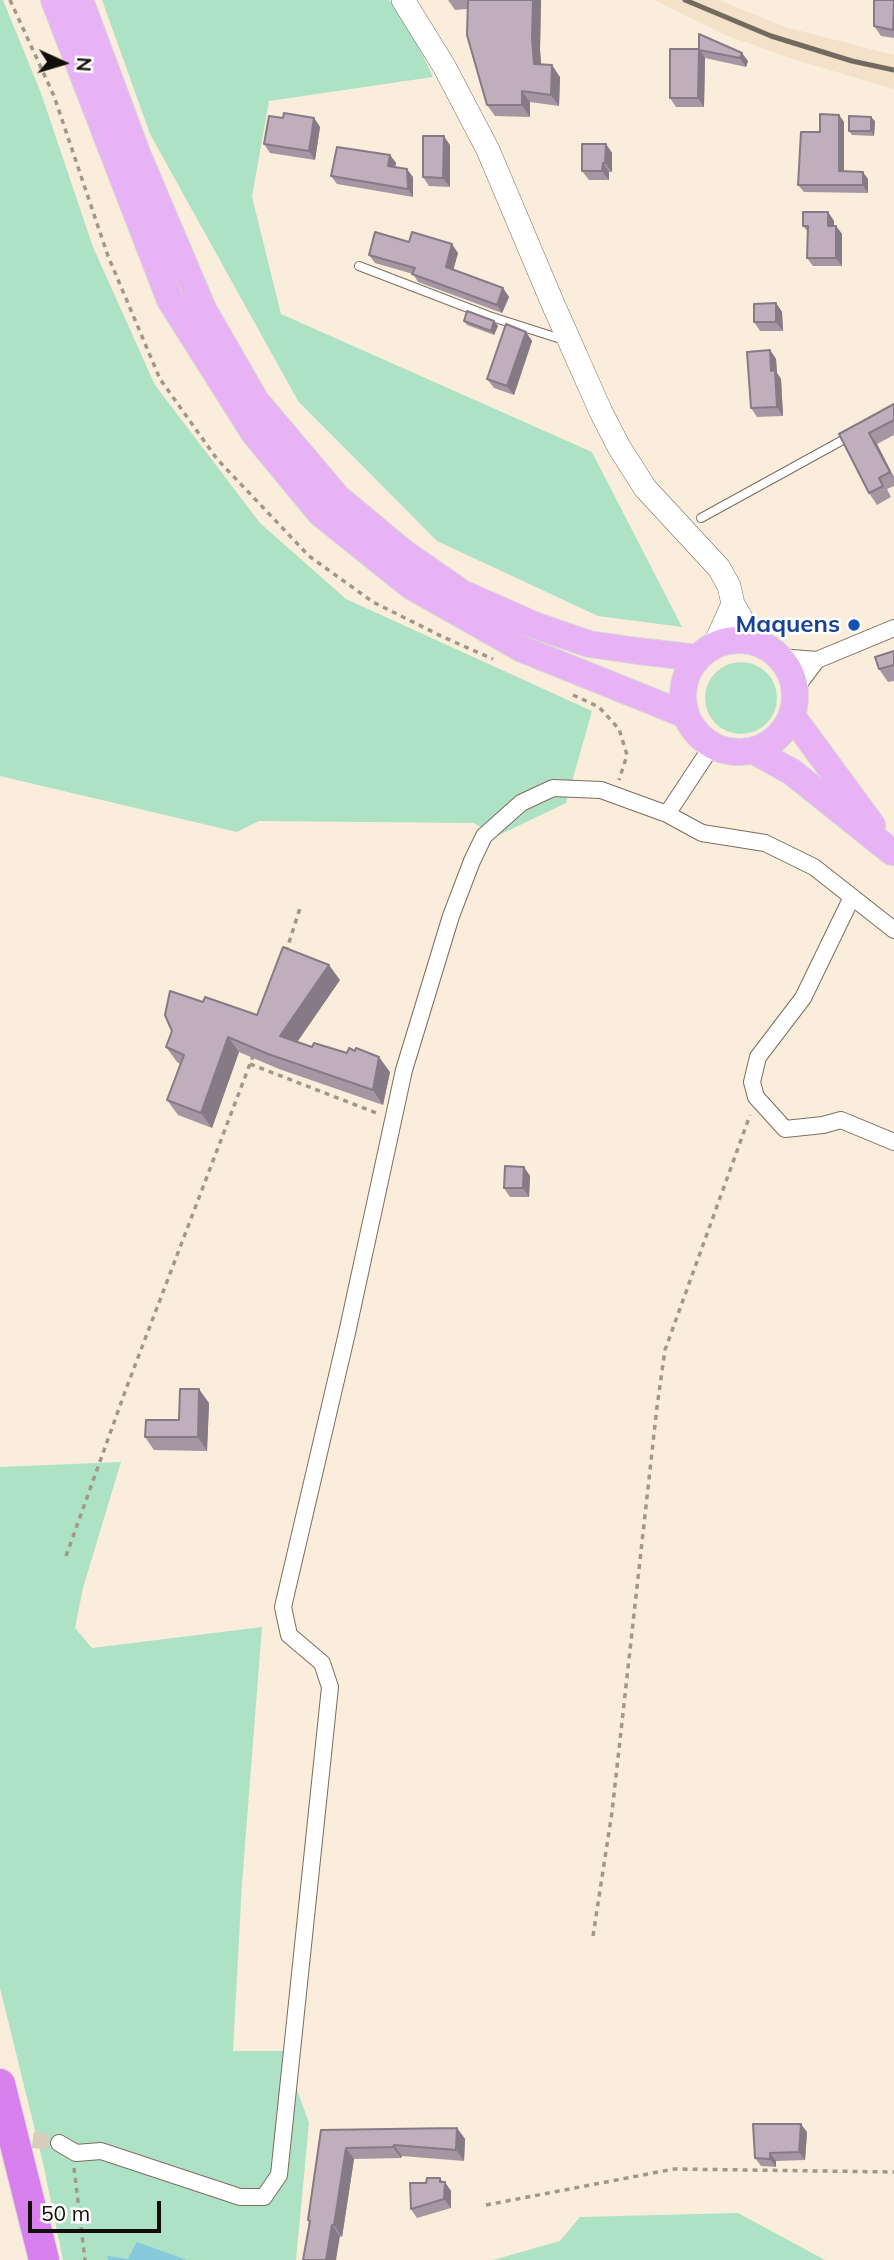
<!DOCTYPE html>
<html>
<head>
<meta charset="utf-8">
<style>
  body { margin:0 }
  #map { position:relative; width:894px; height:2260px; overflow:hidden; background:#fbeddb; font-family:Mulish,sans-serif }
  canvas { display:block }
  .north { position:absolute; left:28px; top:28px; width:70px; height:70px; -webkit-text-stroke:5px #fff; paint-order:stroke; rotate:94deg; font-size:19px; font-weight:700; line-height:28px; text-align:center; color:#120e08 }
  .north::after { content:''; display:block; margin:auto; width:24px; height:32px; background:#120e08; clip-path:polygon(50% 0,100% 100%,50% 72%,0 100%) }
  .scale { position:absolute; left:28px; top:2201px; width:133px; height:32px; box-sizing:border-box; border:4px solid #120e08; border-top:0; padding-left:9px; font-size:21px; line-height:24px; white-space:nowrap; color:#120e08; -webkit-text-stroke:5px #fff; paint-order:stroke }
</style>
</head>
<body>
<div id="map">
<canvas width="894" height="2260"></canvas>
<div class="north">N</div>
<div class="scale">50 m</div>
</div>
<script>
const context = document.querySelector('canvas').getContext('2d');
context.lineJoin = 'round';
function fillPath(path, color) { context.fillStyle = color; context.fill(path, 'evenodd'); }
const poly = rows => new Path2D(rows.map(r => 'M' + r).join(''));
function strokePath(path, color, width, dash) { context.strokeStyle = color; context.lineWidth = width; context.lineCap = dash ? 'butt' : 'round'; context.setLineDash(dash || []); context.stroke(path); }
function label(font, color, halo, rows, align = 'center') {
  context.font = font + ' Mulish,sans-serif'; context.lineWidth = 5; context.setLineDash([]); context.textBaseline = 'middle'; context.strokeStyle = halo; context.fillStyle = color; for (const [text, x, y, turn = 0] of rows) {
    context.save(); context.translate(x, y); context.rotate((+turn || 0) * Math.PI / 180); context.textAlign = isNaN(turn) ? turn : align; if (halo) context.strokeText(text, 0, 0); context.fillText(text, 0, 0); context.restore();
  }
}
fillPath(poly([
  [654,0,719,0,785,27,894,55,894,89,799,61,728,36]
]), '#f3e1c9');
fillPath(poly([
  [0,0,3,0,41,93,93,247,155,385,260,523,346,599,592,711,566,803,495,837,474,823,259,821,237,832,0,776],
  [102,0,389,0,409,26,433,77,269,101,252,197,281,314,592,452,682,627,598,616,437,541,298,401,150,134],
  '705 698a36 36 0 1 1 72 0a36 36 0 1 1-72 0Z',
  [121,1462,83,1588,75,1628,92,1648,262,1627,242,1883,233,2051,283,2051,309,2123,296,2260,63,2260,43,2163,0,1988,0,1467],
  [738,2213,825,2260,493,2260,560,2241,580,2217]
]), '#aee2c5');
fillPath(poly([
  [137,2241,137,2242,187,2260,108,2260,107,2256,128,2259]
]), '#86c9dc');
strokePath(poly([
  [9,2137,59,2143]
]), '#d8ccbb', 16, [16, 8]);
const lane = poly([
  [359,266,489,316,564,340],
  [701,518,852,435]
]);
const street = poly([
  [779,657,817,660,894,628],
  [795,689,817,660],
  [667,814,702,833,765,843,814,867,894,930],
  [852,897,803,998,758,1057,752,1082,756,1097,785,1129,823,1125,841,1120,894,1142],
  [59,2143,76,2153,101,2151,240,2197,264,2197,279,2175,330,1687,322,1663,289,1635,283,1607,347,1333,404,1070,451,916,472,861,484,836,521,803,553,788,601,790,667,814,712,746]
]);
const secondary = poly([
  [403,0,444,66,488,150,553,304,601,412,619,447,645,488,719,568,729,586,733,604,755,642],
  [714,646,733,604]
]);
const primary = poly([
  [54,0,170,300,254,433,320,513,411,586,522,649,686,715],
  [80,0,137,153,203,309,256,401,337,497,403,552,462,593,534,625,589,644,638,651,698,658],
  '683 696a56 56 0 1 1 112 0a56 56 0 1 1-112 0Z',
  [792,716,872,825],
  [754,751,792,772,892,852]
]);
const highway = poly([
  [0,2084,44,2260]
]);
strokePath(lane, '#7a6e5f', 10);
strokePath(street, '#7a6e5f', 18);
strokePath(secondary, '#7a6e5f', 24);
strokePath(primary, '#d9d8d7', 28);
strokePath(highway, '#d9d8d7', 32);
strokePath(poly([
  [10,0,54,96,108,256,160,379,217,459,309,556,373,602,443,637,493,659],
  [573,695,599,707,619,729,627,755,619,780],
  [286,952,300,908],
  [250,1064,379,1114],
  [66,1556,126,1389,253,1056],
  [593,1936,612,1812,657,1407,665,1350,750,1115],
  [74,2168,85,2260],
  [486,2205,674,2169,894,2172]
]), '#a1978a', 3.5, [5, 5]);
strokePath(lane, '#fff', 8);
strokePath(street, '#fff', 16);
strokePath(secondary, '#fff', 23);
strokePath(primary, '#e8b3f4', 26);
strokePath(highway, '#d880ed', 30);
strokePath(poly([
  [685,0,771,36,852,61,894,70]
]), '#726a5f', 5);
fillPath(poly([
  [448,0,541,0,540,50,541,65,560,77,559,106,530,102,530,117,495,116,487,105,467,9,455,10],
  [894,0,894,38,881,36,874,26],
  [699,34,748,61,746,67,705,58,704,107,676,107,670,98,699,49],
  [839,115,844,122,844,171,868,179,868,193,804,192,798,185,820,132],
  [283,118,314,118,320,127,315,160,270,153,264,144],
  [875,121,874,136,852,135,849,131],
  [606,144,612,153,612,172,609,172,609,180,589,180,582,171],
  [450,145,450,187,429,186,423,177],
  [390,155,396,163,395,167,413,177,413,197,337,184,331,176],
  [828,212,834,221,834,226,836,226,842,234,842,266,813,266,807,258,808,232,803,226],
  [409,242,458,253,453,269,503,288,509,297,502,313,418,282,413,274,375,263,369,255],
  [776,303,782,312,783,331,760,331,754,322],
  [464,321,498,326,494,335,467,325],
  [526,332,532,341,514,395,494,388,487,379],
  [770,350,776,359,777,373,781,379,783,416,757,417,751,408],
  [894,404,894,435,877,444,894,477,894,486,887,489,891,497,877,505,869,493,839,434],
  [894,651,894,681,888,682,879,669],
  [340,980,297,1042,390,1072,383,1105,279,1069,239,1052,212,1128,178,1115,167,1100,180,1064,177,1062,166,1047,203,1002,257,1015],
  [524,1167,530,1176,529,1197,510,1197,504,1188],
  [209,1403,207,1451,154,1450,145,1437,179,1420],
  [457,2128,465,2139,464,2161,402,2156,401,2158,354,2159,342,2237,310,2222,308,2220,321,2130],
  [807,2132,805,2160,776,2161,776,2167,761,2166,755,2158],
  [442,2182,451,2191,451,2208,417,2218,411,2209]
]), '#a596a2');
fillPath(poly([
  [533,0,541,0,540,50,542,75,534,64,532,38],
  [699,49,705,58,704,107,698,98],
  [742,53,748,61,746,67,740,58],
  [552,65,560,77,559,106,551,95],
  [522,91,530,102,530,117,522,105],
  [839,115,844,122,844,179,839,171],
  [871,117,875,121,874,136,871,131],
  [314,118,320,127,315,160,309,151],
  [444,136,450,145,450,187,443,178],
  [606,144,612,153,612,172,605,163],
  [390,155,396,163,394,174,388,166],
  [603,163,609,172,609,180,602,171],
  [407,169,413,177,413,197,408,189],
  [863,172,868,179,868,193,863,185],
  [828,212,834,221,834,234,828,226],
  [836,226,842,234,842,266,836,258],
  [452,244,458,253,452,275,446,267],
  [503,288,509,297,502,313,497,305],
  [776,303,782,312,783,331,776,322],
  [494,321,498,326,494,335,491,331],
  [526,332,532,341,514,395,507,386],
  [770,350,776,359,777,373,781,379,783,416,777,407,771,371],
  [869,433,877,444,894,478,890,472],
  [329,965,340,980,291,1051,280,1036],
  [228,1037,239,1052,212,1128,201,1113],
  [379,1057,390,1072,383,1105,373,1090],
  [524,1167,530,1176,529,1197,523,1188],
  [199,1389,209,1403,207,1451,198,1437],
  [801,2124,807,2132,805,2160,799,2152],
  [457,2128,465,2139,464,2161,456,2150],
  [394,2145,402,2156,401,2158,393,2147],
  [346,2148,354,2159,342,2237,334,2225],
  [770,2153,776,2161,776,2167,770,2159],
  [440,2178,445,2185,445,2182,451,2191,451,2208,444,2199],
  [332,2225,340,2236,336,2260,326,2260]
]), '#867a84');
const building = poly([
  [468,0,533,0,532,38,534,64,552,65,551,95,522,91,522,105,487,105,467,35,468,0],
  [874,0,894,0,893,30,874,26,874,0],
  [699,34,742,53,740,58,699,50,699,34],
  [670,49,699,49,698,98,670,98,670,49],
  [284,113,314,118,309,151,264,144,269,116,283,118,284,113],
  [820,114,839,115,839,171,863,172,863,185,798,185,801,132,820,132,820,114],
  [849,116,871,117,871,131,849,131,849,116],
  [423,136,444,136,443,178,423,177,423,136],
  [582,144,606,144,605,163,603,163,602,171,582,171,582,144],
  [337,147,390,155,388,166,407,169,408,189,331,176,337,147],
  [803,212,828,212,828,226,836,226,836,258,807,258,808,226,803,226,803,212],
  [375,232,409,242,412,232,452,244,446,267,503,288,497,305,412,274,415,268,369,255,375,232],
  [776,303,776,322,754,322,754,304,776,303],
  [467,311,494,321,491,331,464,321,467,311],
  [506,324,526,332,507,386,487,379,506,324],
  [770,350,771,371,775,370,777,407,751,408,747,352,770,350],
  [894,404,894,420,869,433,890,472,879,478,883,486,869,493,839,434,894,404],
  [894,651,894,665,879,669,875,657,894,651],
  [283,947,329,965,280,1036,312,1047,314,1043,347,1053,349,1048,355,1051,356,1048,379,1057,373,1090,268,1054,228,1037,201,1113,167,1100,184,1055,166,1047,172,1031,165,1015,170,991,203,1002,205,997,257,1015,283,947],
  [505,1166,524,1167,523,1188,504,1188,505,1166],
  [180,1389,199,1389,198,1437,145,1437,146,1420,179,1420,180,1389],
  [753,2124,801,2124,799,2152,770,2153,770,2159,755,2158,753,2124],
  [457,2128,456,2150,394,2145,393,2147,346,2148,334,2225,332,2225,326,2260,303,2260,310,2221,308,2220,321,2130,457,2128],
  [427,2178,440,2178,440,2182,445,2182,444,2199,411,2209,410,2183,426,2183,427,2178]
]);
fillPath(building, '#c0aebc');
strokePath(building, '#867a84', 2);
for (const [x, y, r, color] of [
  [854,625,7,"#1a4fb4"]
]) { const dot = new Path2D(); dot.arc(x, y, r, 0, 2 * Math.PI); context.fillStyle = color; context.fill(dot); strokePath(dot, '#fff', 2.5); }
label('bold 24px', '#164399', '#fff', [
  ["Maquens",840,625]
], 'right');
</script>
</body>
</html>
